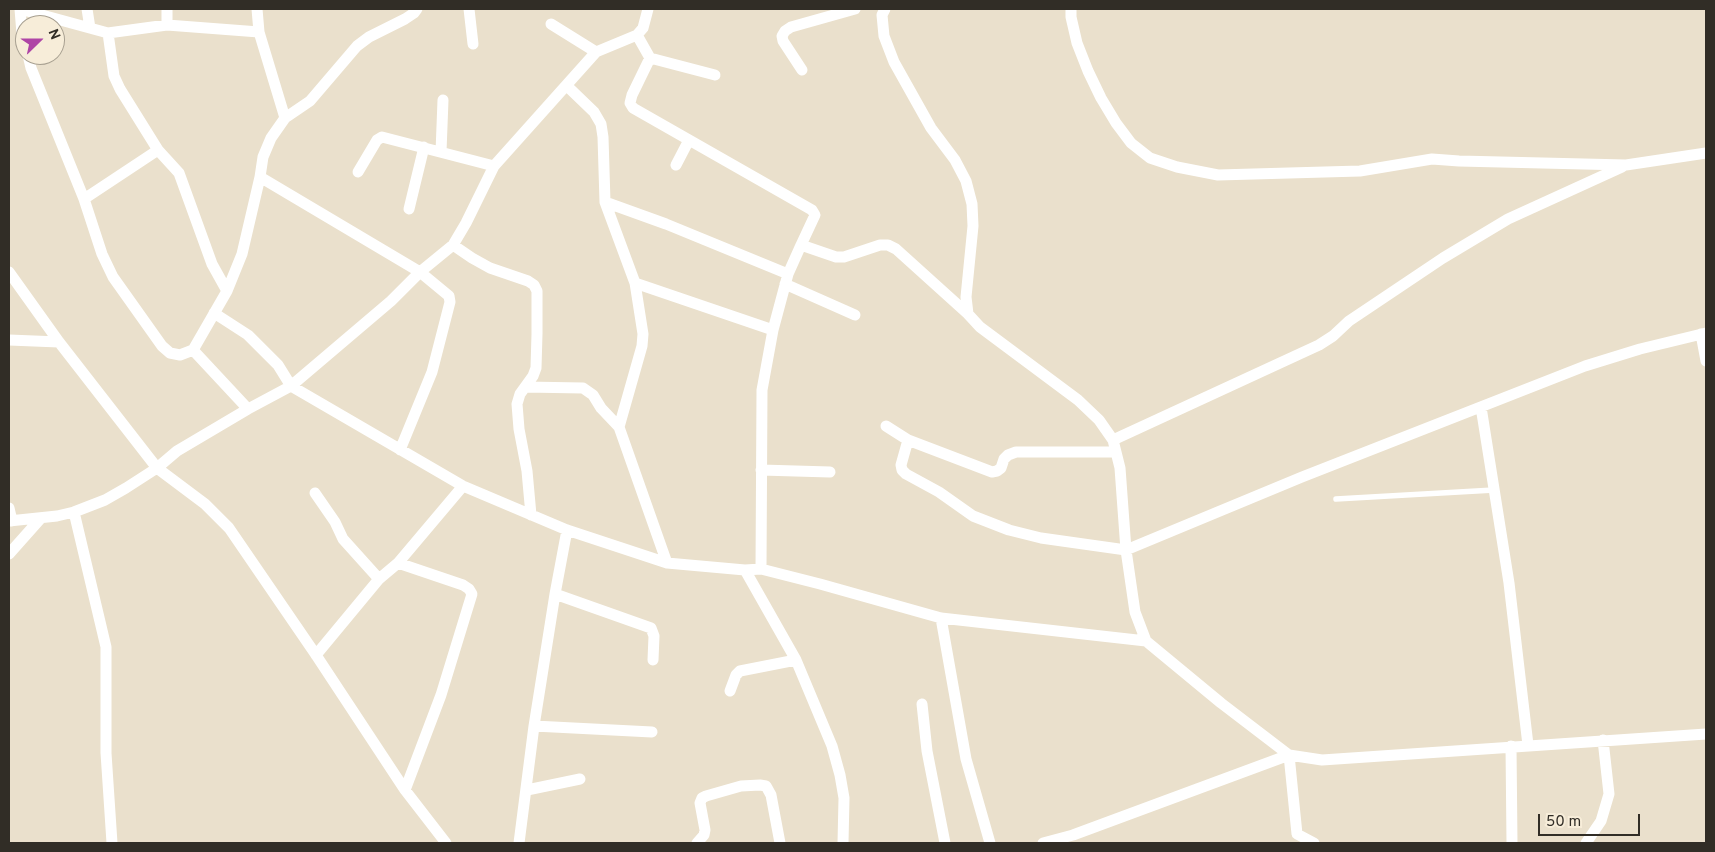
<!DOCTYPE html>
<html>
<head>
<meta charset="utf-8">
<style>
  body { margin:0 }
  #map { position:relative; width:1715px; height:852px; overflow:hidden; background:#eae0cc; font-family:Overpass,sans-serif }
  canvas { display:block }
  .frame { position:absolute; inset:0; border:10px solid #312d26; pointer-events:none }
  .north { position:absolute; left:15px; top:15px; width:50px; height:50px; box-sizing:border-box; background:#f7edd9; border:1px solid #a8a091; border-radius:50%; rotate:68deg; font-size:14px; font-weight:700; line-height:20px; text-align:center; color:#312d26 }
  .north::after { content:''; display:block; margin:auto; width:18px; height:22px; background:#af45a6; clip-path:polygon(50% 0,100% 100%,50% 72%,0 100%) }
  .scale { position:absolute; left:1538px; top:814px; width:102px; height:22px; box-sizing:border-box; border:2px solid #312d26; border-top:0; padding-left:6px; font-size:15px; line-height:18px; white-space:nowrap; color:#312d26; -webkit-text-stroke:4px #f7edd9; paint-order:stroke }
</style>
</head>
<body>
<div id="map">
<canvas width="1715" height="852"></canvas>
<div class="frame"></div>
<div class="north">N</div>
<div class="scale">50 m</div>
</div>
<script>
const context = document.querySelector('canvas').getContext('2d');
context.lineJoin = 'round';
const poly = rows => new Path2D(rows.map(r => 'M' + r).join(''));
function strokePath(path, color, width, dash) { context.strokeStyle = color; context.lineWidth = width; context.lineCap = dash ? 'butt' : 'round'; context.setLineDash(dash || []); context.stroke(path); }
strokePath(poly([
  [1336,499,1494,490]
]), '#fff', 5.5);
strokePath(poly([
  [87,9,90,28],
  [167,9,167,25],
  [257,9,259,32,285,118],
  [469,9,473,44],
  [885,9,882,15,884,36,894,62,931,128,955,160,966,181,972,204,973,226,966,297,968,314],
  [1071,9,1071,17,1077,43,1088,71,1101,98,1116,123,1131,143,1150,158,1177,167,1218,175,1360,171,1432,159,1459,161,1626,165,1706,153],
  [551,24,596,52],
  [108,33,114,76,120,89,158,150,179,173,212,264,227,291],
  [637,35,650,58,715,75],
  [25,45,22,34,20,9,108,33,167,25,259,32],
  [28,55,31,68,84,199,102,254,113,277,162,346,170,353,180,355,193,350,248,409],
  [650,58,632,95,630,103,633,108,812,210,815,215,801,245],
  [802,70,783,41,782,36,785,31,791,27,855,9],
  [567,86,594,112,601,124,603,137,605,202,635,283,643,334,642,346,619,427,667,563],
  [441,152,443,100],
  [676,165,689,140],
  [358,172,377,140,382,137,494,166],
  [260,177,420,272,449,296,450,302,432,372,400,450],
  [84,199,158,150],
  [605,202,666,224,788,274],
  [409,209,424,147],
  [453,245,472,258,490,268,528,281,534,285,537,291,537,334,536,368,533,376,520,394,517,404,519,429,527,471,531,515],
  [9,272,59,342,157,468,205,504,229,528,316,655,405,790,446,843],
  [635,283,773,330],
  [785,284,855,315],
  [214,313,248,335,278,365,291,386,463,486,567,530,667,563,745,570,761,569,820,584,941,618,1146,641],
  [1701,334,1706,361],
  [9,340,59,342],
  [193,350,227,291,242,254,260,177,263,157,271,138,285,118,310,101,357,46,369,37,405,19,414,13,417,9],
  [525,387,583,388,593,395,601,408,619,427],
  [1481,407,1509,583,1528,745],
  [886,426,908,440,992,472,997,471,1001,468,1004,459,1008,455,1016,452,1116,452],
  [908,440,901,465,902,470,906,474,939,492,973,516,1009,530,1041,538,1126,550,1302,477,1585,366,1640,349,1706,333],
  [1113,440,1319,345,1333,336,1349,321,1443,258,1508,219,1622,167],
  [761,470,830,472],
  [315,493,335,522,343,539,379,579],
  [9,508,12,521],
  [74,512,106,647,106,753,112,843],
  [9,521,57,516,74,512,105,500,126,488,157,468,177,451,248,409,291,386,391,301,420,272,453,245,466,223,494,166,596,52,637,35,643,28,648,9],
  [9,554,41,518],
  [398,563,463,585,469,589,472,594,441,695,405,790],
  [761,569,762,390,773,330,788,274,801,245,836,257,844,257,880,245,888,245,896,249,968,314,980,327,1078,400,1099,420,1113,440,1120,468,1126,550,1135,612,1146,641,1221,703,1289,755,1297,834,1314,843],
  [745,570,796,660,832,746,840,775,844,798,843,843],
  [555,594,651,628,654,636,653,660],
  [941,618,966,759,990,843],
  [316,655,379,579,398,563,463,486],
  [730,691,736,675,740,671,796,660],
  [922,704,927,751,945,843],
  [534,726,652,732],
  [1511,746,1512,843],
  [527,790,580,779],
  [519,843,534,726,555,594,567,530],
  [697,843,704,835,705,830,700,803,702,798,706,796,741,786,760,785,766,786,771,795,780,843],
  [1043,843,1073,835,1289,755,1322,760,1706,734],
  [1586,843,1601,821,1609,794,1603,740]
]), '#fff', 11);
</script>
</body>
</html>
